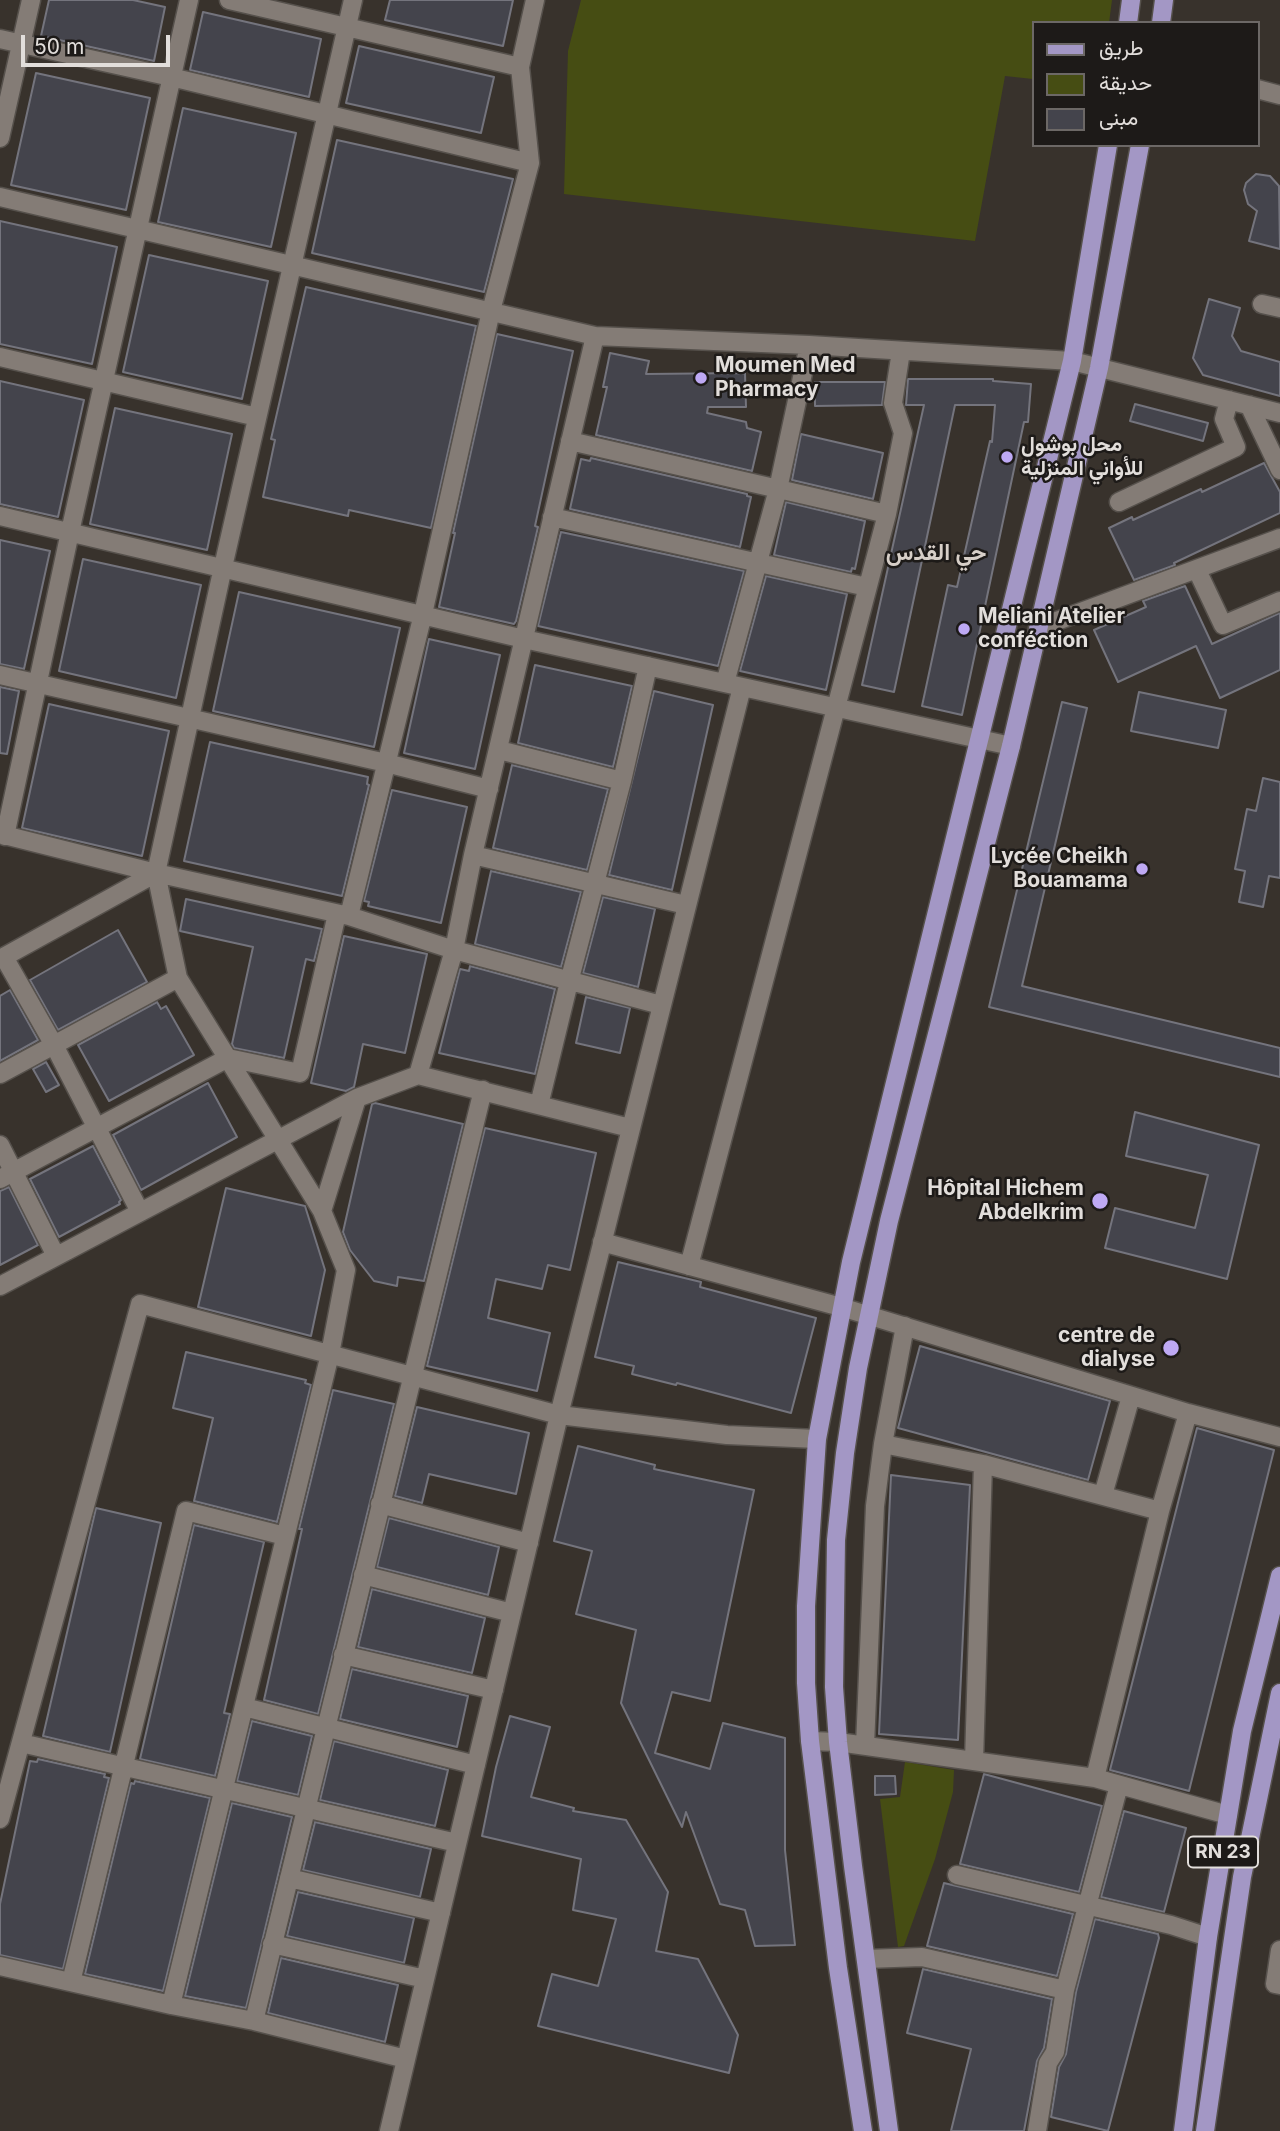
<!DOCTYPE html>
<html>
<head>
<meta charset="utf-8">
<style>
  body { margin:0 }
  #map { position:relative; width:1280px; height:2131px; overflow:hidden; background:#38322c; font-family:Inter,Vazirmatn,sans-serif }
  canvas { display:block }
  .legend { position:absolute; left:1032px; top:21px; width:228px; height:126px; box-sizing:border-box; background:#1d1a18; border:2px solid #6c6866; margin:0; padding:9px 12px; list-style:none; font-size:21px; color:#e2dedb }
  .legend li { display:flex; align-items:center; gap:14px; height:35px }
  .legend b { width:35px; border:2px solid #6c6866 }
  .scale { position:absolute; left:21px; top:35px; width:149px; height:32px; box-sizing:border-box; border:4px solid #e2dedb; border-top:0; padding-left:9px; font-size:21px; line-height:24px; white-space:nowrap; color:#e2dedb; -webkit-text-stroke:5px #1d1a18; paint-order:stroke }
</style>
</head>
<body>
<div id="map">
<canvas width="1280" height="2131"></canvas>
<ul class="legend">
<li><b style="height:9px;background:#a397c5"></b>طريق</li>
<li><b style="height:19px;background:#464d13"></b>حديقة</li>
<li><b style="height:19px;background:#44444c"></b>مبنى</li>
</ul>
<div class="scale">50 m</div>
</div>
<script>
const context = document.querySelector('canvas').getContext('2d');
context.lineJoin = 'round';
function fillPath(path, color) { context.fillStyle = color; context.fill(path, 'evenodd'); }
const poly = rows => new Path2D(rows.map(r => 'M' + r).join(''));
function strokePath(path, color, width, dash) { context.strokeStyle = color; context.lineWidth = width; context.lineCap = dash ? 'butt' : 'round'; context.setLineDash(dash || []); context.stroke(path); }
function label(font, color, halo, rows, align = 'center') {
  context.font = font + ' Inter,Vazirmatn,sans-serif'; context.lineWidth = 5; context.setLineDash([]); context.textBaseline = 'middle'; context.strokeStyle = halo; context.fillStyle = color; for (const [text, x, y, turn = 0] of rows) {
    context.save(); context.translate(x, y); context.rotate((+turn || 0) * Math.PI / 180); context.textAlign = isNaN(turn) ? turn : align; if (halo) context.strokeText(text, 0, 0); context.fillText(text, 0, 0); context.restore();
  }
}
fillPath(poly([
  [581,0,1112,0,1109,23,1033,23,1033,79,1005,76,975,241,564,194,568,51],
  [905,1762,954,1770,953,1792,935,1859,904,1946,898,1947,880,1799,900,1797]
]), '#464d13');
const building = poly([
  [49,0,133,0,165,7,154,61,41,36,49,0],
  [390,0,513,0,503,46,385,20,390,0],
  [203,12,321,39,309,97,190,70,203,12],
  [359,46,494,77,481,133,346,103,359,46],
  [36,73,150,98,126,210,11,185,36,73],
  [183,108,296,133,271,247,158,222,183,108],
  [337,140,513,179,484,292,312,253,337,140],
  [1256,174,1270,176,1279,186,1280,249,1249,241,1257,211,1248,204,1244,190,1246,183,1256,174],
  [0,221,117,247,92,364,0,344,0,221],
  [149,255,268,281,242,399,123,372,149,255],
  [306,287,476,326,431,528,349,510,348,516,263,497,275,440,271,439,306,287],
  [1209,299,1240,308,1232,336,1241,351,1280,362,1280,396,1203,375,1193,358,1209,299],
  [497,334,573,351,535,526,538,527,516,621,514,624,439,607,455,533,453,533,497,334],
  [610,353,649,361,646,374,745,373,746,407,708,407,707,413,746,422,747,428,761,432,752,471,596,435,607,387,603,387,610,353],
  [908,379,993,379,993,381,1031,384,1028,422,1024,422,962,715,922,706,948,585,957,587,990,441,992,442,995,405,955,405,894,692,862,685,924,405,906,405,908,379],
  [0,381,84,400,58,517,0,504,0,381],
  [815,382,885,382,882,405,815,406,815,382],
  [1135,404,1208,423,1203,441,1130,421,1135,404],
  [115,408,232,434,207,550,90,524,115,408],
  [801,434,883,453,873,499,792,480,801,434],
  [591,458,747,494,747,496,751,497,740,547,570,509,581,459,590,461,591,458],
  [1264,463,1280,492,1280,513,1174,563,1175,565,1134,580,1109,528,1132,517,1133,520,1201,489,1202,492,1264,463],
  [786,502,865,521,855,569,852,568,851,572,774,555,786,502],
  [561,532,744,571,718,666,538,626,561,532],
  [0,540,50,551,24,669,0,664,0,540],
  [83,559,201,585,176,698,59,671,83,559],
  [766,576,847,594,826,690,740,671,766,576],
  [1185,586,1212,644,1280,613,1280,670,1220,698,1196,646,1118,682,1094,630,1146,607,1143,601,1185,586],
  [239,592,400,628,374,747,213,711,239,592],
  [429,639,500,655,475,769,404,753,429,639],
  [535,665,632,686,613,767,518,743,535,665],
  [0,687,19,691,7,754,0,753,0,687],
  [654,691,713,705,672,890,609,875,654,691],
  [1139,692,1226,710,1218,748,1131,731,1139,692],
  [1062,702,1087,708,1022,986,1280,1048,1280,1077,989,1007,1062,702],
  [49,704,169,731,142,856,22,828,49,704],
  [210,742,368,777,367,784,369,785,342,896,184,861,210,742],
  [512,765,608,789,587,870,493,848,512,765],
  [1263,778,1280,782,1280,878,1269,876,1263,907,1239,902,1245,871,1235,869,1247,809,1256,811,1263,778],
  [392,790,467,807,441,923,368,906,369,902,364,901,392,790],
  [491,871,581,892,561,967,475,944,491,871],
  [603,897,655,909,638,987,583,973,603,897],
  [186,899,322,929,314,961,306,959,284,1058,234,1048,232,1044,253,947,180,931,186,899],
  [118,930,147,982,58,1030,30,980,118,930],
  [344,936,427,954,405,1053,363,1044,354,1087,346,1091,311,1083,344,936],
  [470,966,555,989,535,1074,439,1053,460,969,469,971,470,966],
  [10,990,38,1040,0,1061,0,996,10,990],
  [586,997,630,1008,620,1053,576,1043,586,997],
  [157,1002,161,1009,166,1006,194,1055,109,1101,78,1045,157,1002],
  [46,1062,59,1085,46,1092,33,1069,46,1062],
  [208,1083,237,1137,141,1190,113,1135,208,1083],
  [375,1103,463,1124,424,1281,398,1277,397,1286,374,1281,350,1250,343,1232,372,1104,375,1103],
  [1135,1112,1259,1145,1227,1279,1105,1248,1115,1208,1195,1228,1208,1175,1126,1156,1135,1112],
  [485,1128,596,1153,570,1270,548,1265,542,1289,496,1279,488,1318,550,1333,537,1391,427,1366,485,1128],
  [93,1146,121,1200,119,1202,120,1204,59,1237,30,1179,93,1146],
  [9,1187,38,1245,0,1265,0,1191,9,1187],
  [226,1188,305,1206,325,1270,311,1336,198,1307,226,1188],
  [618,1262,701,1282,700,1287,816,1318,791,1413,677,1383,676,1385,632,1374,634,1366,595,1357,618,1262],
  [920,1346,1110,1401,1088,1480,898,1428,920,1346],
  [186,1352,306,1380,305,1383,311,1385,277,1522,194,1501,213,1418,173,1408,186,1352],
  [333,1390,394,1404,318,1714,264,1700,302,1529,299,1529,333,1390],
  [417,1407,529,1433,516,1494,429,1474,422,1503,395,1496,417,1407],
  [1197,1428,1274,1450,1189,1791,1110,1770,1197,1428],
  [578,1446,655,1465,654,1469,754,1490,710,1701,672,1692,655,1753,710,1769,723,1723,785,1738,785,1850,795,1945,755,1946,745,1910,720,1904,686,1812,682,1827,621,1703,636,1630,576,1614,592,1551,554,1541,578,1446],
  [891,1475,970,1485,958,1740,879,1734,891,1475],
  [96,1508,161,1523,110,1752,43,1736,96,1508],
  [389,1518,499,1547,488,1595,377,1567,389,1518],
  [194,1525,264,1542,224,1713,230,1714,215,1776,140,1759,194,1525],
  [372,1589,485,1618,472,1673,358,1647,372,1589],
  [352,1669,468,1696,457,1747,340,1719,352,1669],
  [510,1716,550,1727,531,1797,574,1808,573,1811,626,1820,668,1892,656,1951,698,1959,738,2035,729,2073,538,2026,552,1974,598,1986,616,1919,573,1910,581,1859,482,1836,496,1767,510,1716],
  [252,1721,312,1736,298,1795,237,1781,252,1721],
  [334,1741,448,1770,435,1826,320,1800,334,1741],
  [38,1759,105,1774,104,1777,109,1778,63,1969,0,1955,0,1904,30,1761,37,1762,38,1759],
  [984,1774,1102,1806,1079,1892,960,1864,984,1774],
  [875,1776,895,1776,896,1794,875,1795,875,1776],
  [135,1781,210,1798,163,1991,85,1974,131,1783,134,1784,135,1781],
  [232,1803,292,1817,246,2008,185,1996,232,1803],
  [1124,1811,1186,1828,1164,1912,1101,1897,1124,1811],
  [315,1822,431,1849,420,1897,303,1870,315,1822],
  [944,1883,1073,1914,1057,1976,927,1946,944,1883],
  [298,1892,414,1918,404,1963,287,1936,298,1892],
  [1095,1919,1158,1934,1159,1938,1108,2131,1051,2117,1059,2067,1066,2054,1076,1992,1095,1919],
  [281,1958,398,1985,385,2042,268,2013,281,1958],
  [923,1969,1052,1999,1044,2048,1037,2061,1024,2131,951,2131,971,2049,907,2033,923,1969]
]);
fillPath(building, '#44444c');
strokePath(building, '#74747d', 2);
const minor = poly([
  [229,0,520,67],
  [0,39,171,77,530,163],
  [1257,89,1280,95],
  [0,138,31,0],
  [0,197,595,336,809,345,1072,361,1280,413],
  [1262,304,1280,308],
  [0,357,257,417],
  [1249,405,1280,470],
  [570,441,887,514],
  [1119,502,1236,447,1224,419,1229,400],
  [0,516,524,639,1011,746],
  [552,517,867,587],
  [1197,570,1223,625,1280,601],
  [1038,628,1280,538],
  [0,675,386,763,489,789],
  [725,683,778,489,809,345],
  [499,750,622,781],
  [0,834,156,873,349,916,454,950,661,1005],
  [5,836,70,532,189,0],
  [473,855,686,905],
  [349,916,423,614,491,311,530,163,520,67,535,0],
  [4,957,54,1045,140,1212],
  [0,959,156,873],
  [0,1074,178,978],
  [418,1075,454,950,473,855,595,336],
  [539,1105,569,982,622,781,648,666],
  [0,1145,56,1256],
  [0,1179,228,1058,300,1073,337,914],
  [322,1211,357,1098],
  [602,1242,841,1307,1188,1413,1280,1437],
  [689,1266,887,514,903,433,893,403,901,351],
  [0,1286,357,1098,418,1075,630,1128],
  [883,1444,983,1464,1160,1511],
  [1103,1495,1131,1396],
  [380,1504,529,1543],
  [363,1575,512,1613],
  [343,1655,494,1690],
  [244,1707,476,1765],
  [810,1741,838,1742,1095,1778,1228,1815],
  [21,1743,457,1843],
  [865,1746,875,1506,883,1444,905,1326],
  [974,1761,983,1464],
  [1095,1778,1160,1511,1188,1413],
  [0,1819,140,1304,559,1415,727,1435,817,1439],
  [957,1875,1171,1925,1208,1937],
  [289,1878,441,1913],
  [272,1944,425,1979],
  [1280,1950,1275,1984,1280,1985],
  [866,1959,922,1957,1065,1990],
  [0,1966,171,2005,254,2021,406,2059],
  [71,1982,186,1511,285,1536],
  [171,2005,330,1354,346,1270,322,1211,178,978,156,873,223,567,353,0],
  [254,2021,483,1090],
  [389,2131,559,1415,742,687],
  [1037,2131,1048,2063,1055,2052,1065,1990,1119,1785]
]);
const major = poly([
  [1128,23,1131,0],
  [1161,23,1164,0],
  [863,2131,838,1968,810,1741,806,1683,806,1606,817,1439,851,1262,1072,361,1108,145],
  [889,2131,853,1866,838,1742,834,1687,836,1540,845,1453,858,1368,889,1221,1011,746,1099,368,1140,145],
  [1183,2131,1208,1937,1242,1731,1280,1576],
  [1205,2131,1242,1877,1280,1693]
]);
strokePath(minor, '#56514c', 21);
strokePath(major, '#56514c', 21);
strokePath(minor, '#847c76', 18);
strokePath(major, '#a397c5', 18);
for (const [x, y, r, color] of [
  [701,378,7,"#bea9f4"],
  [1007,457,7,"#bea9f4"],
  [964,629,7,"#bea9f4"],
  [1142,869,7,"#bea9f4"],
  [1100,1201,9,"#bea9f4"],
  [1171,1348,9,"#bea9f4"]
]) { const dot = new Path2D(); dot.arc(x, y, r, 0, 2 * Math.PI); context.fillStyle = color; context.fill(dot); strokePath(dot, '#1d1a18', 2.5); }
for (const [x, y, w] of [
  [1223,1852,70]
]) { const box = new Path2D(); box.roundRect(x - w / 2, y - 15.5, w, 31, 5); context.fillStyle = '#1d1a18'; context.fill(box); strokePath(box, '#e2dedb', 2); }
label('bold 19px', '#e2dedb', null, [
  ["RN 23",1223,1852]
]);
label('bold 21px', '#e2dedb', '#1d1a18', [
  ["Moumen Med",715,366],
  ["Pharmacy",715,390],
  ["محل بوشول",1021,445],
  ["للأواني المنزلية",1021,469],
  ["Meliani Atelier",978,617],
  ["conféction",978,641],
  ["Lycée Cheikh",1128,857,"right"],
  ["Bouamama",1128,881,"right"],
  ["Hôpital Hichem",1084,1189,"right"],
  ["Abdelkrim",1084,1213,"right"],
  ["centre de",1155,1336,"right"],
  ["dialyse",1155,1360,"right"]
], 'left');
label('bold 23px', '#d7cfc8', '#1d1a18', [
  ["حي القدس",936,553]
]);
</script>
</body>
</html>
